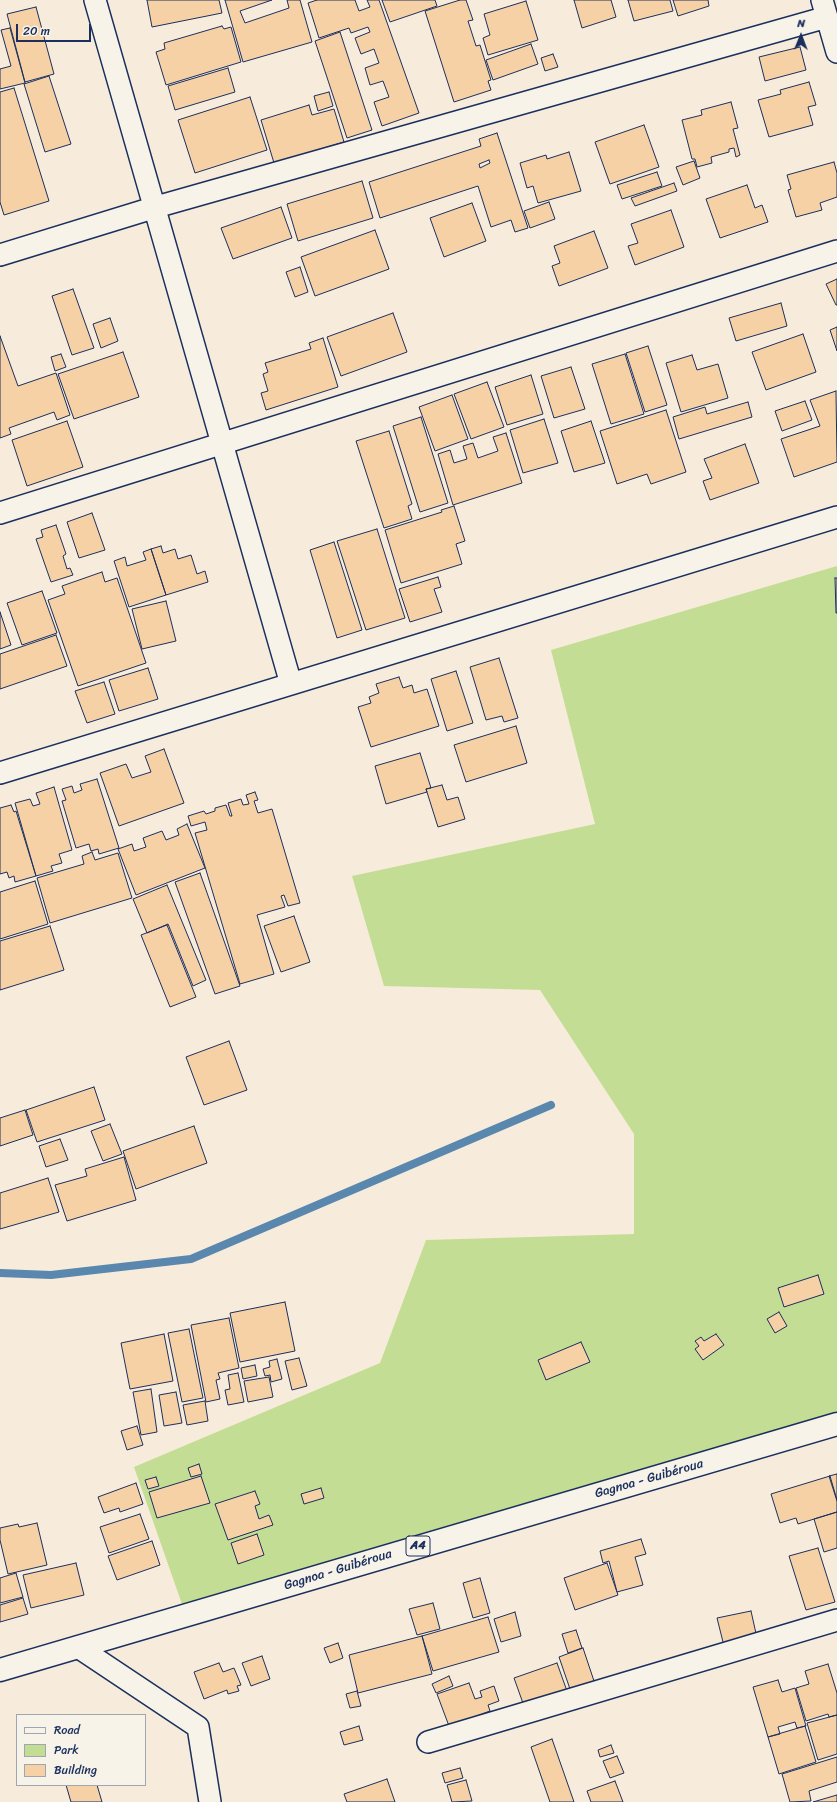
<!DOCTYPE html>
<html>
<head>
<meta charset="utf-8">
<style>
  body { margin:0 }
  #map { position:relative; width:837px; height:1802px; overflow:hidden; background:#f7ecdb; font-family:Sriracha,sans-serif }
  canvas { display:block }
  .legend { position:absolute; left:16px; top:1714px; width:130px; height:72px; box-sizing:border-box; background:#f7f3e8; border:1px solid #9fa5b1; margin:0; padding:5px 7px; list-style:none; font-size:12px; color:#1b2f5e }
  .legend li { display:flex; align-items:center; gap:8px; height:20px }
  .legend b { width:20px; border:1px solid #9fa5b1 }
  .north { position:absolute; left:781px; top:16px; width:40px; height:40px; -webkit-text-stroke:3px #f7f3e8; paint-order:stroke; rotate:1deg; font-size:11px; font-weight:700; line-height:16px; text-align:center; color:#1b2f5e }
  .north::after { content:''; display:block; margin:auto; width:14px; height:18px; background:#1b2f5e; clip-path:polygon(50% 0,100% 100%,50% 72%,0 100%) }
  .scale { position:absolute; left:16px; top:24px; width:75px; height:18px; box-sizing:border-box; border:2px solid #1b2f5e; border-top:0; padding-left:5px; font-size:12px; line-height:14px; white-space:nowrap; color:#1b2f5e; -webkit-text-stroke:3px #f7f3e8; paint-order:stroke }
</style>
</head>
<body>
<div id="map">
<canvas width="837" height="1802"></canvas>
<ul class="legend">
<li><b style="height:5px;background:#f7f3e8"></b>Road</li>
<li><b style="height:11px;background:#c4dd94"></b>Park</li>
<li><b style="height:11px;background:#f5d1a5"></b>Building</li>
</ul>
<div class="north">N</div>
<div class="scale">20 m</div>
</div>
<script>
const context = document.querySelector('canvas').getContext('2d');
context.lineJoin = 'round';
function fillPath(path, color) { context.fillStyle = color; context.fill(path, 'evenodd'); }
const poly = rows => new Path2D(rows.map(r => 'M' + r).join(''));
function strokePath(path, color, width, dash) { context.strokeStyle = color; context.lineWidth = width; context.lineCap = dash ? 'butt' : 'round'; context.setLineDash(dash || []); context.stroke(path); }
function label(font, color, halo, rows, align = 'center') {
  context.font = font + ' Sriracha,sans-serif'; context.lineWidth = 4; context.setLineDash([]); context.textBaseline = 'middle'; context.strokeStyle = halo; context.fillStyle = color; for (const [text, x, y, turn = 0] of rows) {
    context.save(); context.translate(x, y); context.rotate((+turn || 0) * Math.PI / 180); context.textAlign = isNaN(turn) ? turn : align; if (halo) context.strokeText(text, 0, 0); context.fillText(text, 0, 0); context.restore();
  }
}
fillPath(poly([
  [837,566,837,1420,183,1607,134,1467,380,1363,426,1240,634,1234,634,1134,540,990,384,986,352,876,595,824,551,650]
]), '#c4dd94');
strokePath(poly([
  [0,1273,51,1275,191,1259,551,1105]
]), '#5987ad', 8);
const building = poly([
  [147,0,219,0,222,13,152,27,147,0],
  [225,0,272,0,240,11,245,23,289,8,287,0,300,0,312,42,243,62,225,0],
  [317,0,355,0,359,11,370,7,367,0,379,0,419,113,382,126,374,102,389,97,383,81,370,85,365,68,379,63,374,49,361,54,355,38,370,32,368,27,351,33,349,28,319,38,308,3,317,0],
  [382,0,435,0,437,6,390,22,382,0],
  [460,0,466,0,473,20,468,21,476,46,480,45,491,80,488,81,491,90,454,102,425,11,460,0],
  [574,0,611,0,616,17,582,28,574,0],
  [628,0,670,0,673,11,634,21,628,0],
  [673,0,708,0,709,6,678,16,673,0],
  [526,1,538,40,488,55,483,38,490,35,484,14,526,1],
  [36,7,54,74,25,82,7,14,36,7],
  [222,26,224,29,231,27,241,62,166,85,156,52,165,49,164,43,222,26],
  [10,28,25,83,0,89,0,69,11,66,1,30,10,28],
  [340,32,372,130,347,138,315,41,340,32],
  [531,44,538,64,493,80,486,60,531,44],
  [800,47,806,70,765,81,759,57,800,47],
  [553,54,558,67,545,71,541,58,553,54],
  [228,68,235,92,175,110,168,86,228,68],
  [49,76,71,144,45,152,24,84,49,76],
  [809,82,816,105,808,107,813,125,769,137,758,100,781,94,780,90,809,82],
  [14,88,49,201,4,215,0,202,0,92,14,88],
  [329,92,333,106,318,111,314,96,329,92],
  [250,97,267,150,195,173,178,120,250,97],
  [731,102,738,128,733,129,740,155,736,157,734,148,729,149,729,152,711,157,712,163,697,167,695,159,692,159,682,120,702,115,701,110,731,102],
  [309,105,312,115,334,109,344,142,274,163,261,120,309,105],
  [644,125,659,167,610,184,595,142,644,125],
  [497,133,528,228,515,232,511,220,491,227,478,186,380,218,369,182,481,146,479,139,497,133],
  [489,160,490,163,480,168,479,164,489,160],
  [569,152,581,191,538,203,533,186,527,188,520,163,546,155,547,159,569,152],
  [694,161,700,178,683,185,676,167,694,161],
  [834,162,837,173,837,197,820,203,822,210,796,217,788,190,791,189,787,175,834,162],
  [657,172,662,186,622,199,617,185,657,172],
  [362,181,373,218,298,241,287,204,362,181],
  [674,183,677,191,635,206,631,198,674,183],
  [747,185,755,208,762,205,768,222,720,238,706,199,747,185],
  [549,202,555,219,530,228,524,211,549,202],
  [472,203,486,241,444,257,430,218,472,203],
  [281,207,292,238,233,259,221,228,281,207],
  [671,210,684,247,635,265,628,246,638,243,631,224,671,210],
  [375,230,389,269,315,296,301,257,375,230],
  [594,231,608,268,559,286,552,266,560,263,554,246,594,231],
  [300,267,308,292,295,297,286,272,300,267],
  [837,279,837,305,836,305,826,284,837,279],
  [73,289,94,348,72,355,52,296,73,289],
  [781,303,787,326,736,341,729,318,781,303],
  [393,313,407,352,341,376,327,337,393,313],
  [110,318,118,341,101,348,93,324,110,318],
  [837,327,837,351,830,330,837,327],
  [803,334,816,372,766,390,752,352,803,334],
  [0,336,18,386,56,373,70,415,57,420,54,412,9,428,11,434,0,438,0,336],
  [323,338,338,387,266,410,261,393,268,391,263,374,268,372,265,363,311,349,309,343,323,338],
  [648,346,667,405,645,412,626,353,648,346],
  [123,352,139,397,74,419,58,374,123,352],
  [61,354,66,367,55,371,51,357,61,354],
  [625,354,644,414,611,424,592,364,625,354],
  [692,355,697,370,718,364,728,398,681,412,666,363,692,355],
  [571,367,585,409,554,418,541,376,571,367],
  [531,375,543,414,507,425,495,387,531,375],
  [487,382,504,427,471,439,454,394,487,382],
  [836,391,837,462,794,477,781,439,820,426,810,400,836,391],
  [452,395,468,439,435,451,419,407,452,395],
  [805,401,812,420,782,431,775,411,805,401],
  [748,402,752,417,679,439,673,417,705,407,707,414,748,402],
  [666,410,686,472,651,484,647,474,617,484,600,431,666,410],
  [421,417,448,503,420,512,393,426,421,417],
  [544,419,558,463,523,473,510,430,544,419],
  [67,421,83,467,27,486,12,440,67,421],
  [591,421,605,463,574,472,561,431,591,421],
  [389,431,412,504,408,506,412,519,384,528,356,441,389,431],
  [506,433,522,483,453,505,438,454,450,450,454,463,467,459,463,446,473,443,478,458,498,451,493,437,506,433],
  [745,444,759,483,710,500,703,481,712,478,704,459,745,444],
  [454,506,465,541,456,544,462,564,401,583,385,530,442,512,441,510,454,506],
  [92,513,105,550,79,558,67,522,92,513],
  [56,525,66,554,63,556,67,569,70,568,73,575,51,582,36,539,43,537,41,530,56,525],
  [377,529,405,618,366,630,337,541,377,529],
  [334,542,362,630,337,638,310,550,334,542],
  [161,546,163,553,175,549,178,559,191,555,197,574,205,571,208,582,166,595,151,549,161,546],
  [151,549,166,595,129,607,114,561,125,557,127,566,146,560,143,552,151,549],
  [102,572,105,582,117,578,146,663,78,686,48,600,65,594,62,586,102,572],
  [438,577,441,587,434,589,442,612,410,622,399,589,438,577],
  [835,578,837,578,837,613,836,613,835,578],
  [42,591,57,633,22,645,7,603,42,591],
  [166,601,176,641,142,649,132,609,166,601],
  [0,612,11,645,0,649,0,612],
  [56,635,67,666,0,689,0,654,56,635],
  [499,658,518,718,504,722,502,716,486,720,470,667,499,658],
  [148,668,158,699,119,711,109,680,148,668],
  [456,671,473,723,447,731,431,679,456,671],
  [399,677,403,688,412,685,414,693,427,689,439,726,371,747,358,707,371,703,369,697,379,693,376,684,399,677],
  [104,682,115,714,87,723,75,691,104,682],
  [516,726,527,763,466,782,454,745,516,726],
  [164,749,184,803,119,826,100,773,126,764,132,778,151,772,145,756,164,749],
  [420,753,431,788,426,789,427,792,386,804,375,766,420,753],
  [97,779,119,848,99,854,98,849,91,851,89,844,76,848,62,801,66,800,62,789,72,786,74,793,82,790,80,784,97,779],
  [442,785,447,800,458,797,465,819,438,827,426,789,442,785],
  [54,787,72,850,59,854,62,863,51,866,53,871,36,876,15,803,30,799,33,806,40,804,36,793,54,787],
  [255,792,258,800,254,801,258,813,272,809,300,903,288,906,284,895,281,896,285,907,257,915,274,974,240,984,195,833,207,830,205,822,191,826,188,816,204,811,206,814,215,811,215,808,226,805,230,816,232,816,228,803,241,799,243,805,249,804,246,795,255,792],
  [11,805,14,812,16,811,36,876,15,882,14,876,9,878,7,872,0,874,0,808,11,805],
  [187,824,205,868,136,895,118,849,132,844,134,851,146,847,143,838,162,831,166,840,179,835,177,829,187,824],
  [92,852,95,860,118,853,132,898,50,923,37,878,84,864,82,856,92,852],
  [200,873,240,986,215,994,175,882,200,873],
  [35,881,48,924,0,939,0,892,35,881],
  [167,885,206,980,193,986,168,924,147,933,133,899,167,885],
  [294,916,310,962,281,972,264,926,294,916],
  [167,925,196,997,170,1007,141,935,167,925],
  [50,926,64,970,0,990,0,941,50,926],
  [229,1041,247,1090,204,1105,186,1057,229,1041],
  [94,1087,105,1120,37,1142,26,1110,94,1087],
  [25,1110,33,1135,0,1146,0,1118,25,1110],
  [110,1124,122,1154,103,1161,91,1131,110,1124],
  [194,1126,207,1163,136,1189,123,1151,194,1126],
  [60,1139,68,1160,46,1167,39,1146,60,1139],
  [124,1157,136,1200,67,1221,55,1185,87,1176,85,1169,124,1157],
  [48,1178,59,1212,0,1229,0,1193,48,1178],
  [818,1275,824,1294,784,1307,778,1288,818,1275],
  [285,1302,295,1351,240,1362,230,1313,285,1302],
  [779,1312,787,1326,775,1333,767,1319,779,1312],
  [229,1318,239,1368,218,1373,220,1379,216,1380,220,1399,206,1402,191,1325,229,1318],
  [189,1329,203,1398,182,1402,168,1333,189,1329],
  [164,1334,173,1381,130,1389,121,1343,164,1334],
  [716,1334,724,1345,703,1360,695,1349,699,1346,695,1341,701,1337,704,1341,716,1334],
  [581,1342,590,1362,546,1380,538,1360,581,1342],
  [299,1358,307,1386,292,1390,285,1361,299,1358],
  [277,1359,282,1379,271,1382,270,1375,265,1376,263,1369,270,1367,269,1361,277,1359],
  [255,1365,257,1376,243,1379,241,1368,255,1365],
  [238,1373,244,1402,228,1405,225,1390,230,1389,228,1375,238,1373],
  [269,1377,273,1397,248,1402,244,1381,269,1377],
  [151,1389,157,1432,141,1435,133,1392,151,1389],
  [176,1392,182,1423,164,1426,159,1395,176,1392],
  [205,1401,208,1421,187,1425,183,1405,205,1401],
  [137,1426,143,1445,127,1450,121,1431,137,1426],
  [199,1464,202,1474,191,1477,188,1468,199,1464],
  [837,1474,837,1501,829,1476,837,1474],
  [201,1476,210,1503,157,1518,149,1492,201,1476],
  [830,1476,837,1500,837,1512,798,1524,796,1518,780,1523,771,1494,830,1476],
  [156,1477,159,1486,148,1489,145,1480,156,1477],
  [136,1483,143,1504,120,1512,119,1508,104,1513,98,1497,136,1483],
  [321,1488,324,1498,304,1504,301,1494,321,1488],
  [255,1491,260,1504,255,1506,259,1519,269,1515,273,1525,228,1540,215,1504,255,1491],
  [837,1512,837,1548,824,1552,814,1519,837,1512],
  [140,1514,149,1539,109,1553,100,1527,140,1514],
  [37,1523,47,1565,8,1574,0,1540,0,1528,18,1524,19,1527,37,1523],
  [257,1534,264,1555,238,1564,231,1543,257,1534],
  [641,1539,646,1554,635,1557,643,1585,617,1592,609,1561,603,1563,600,1551,641,1539],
  [152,1541,160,1565,117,1580,108,1556,152,1541],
  [818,1548,835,1602,806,1610,789,1556,818,1548],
  [76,1563,84,1595,31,1608,23,1575,76,1563],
  [607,1563,618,1595,575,1610,564,1578,607,1563],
  [16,1573,23,1597,0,1603,0,1578,16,1573],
  [480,1578,490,1613,473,1618,463,1583,480,1578],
  [23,1598,28,1614,0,1622,0,1605,23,1598],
  [433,1603,440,1629,417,1635,409,1609,433,1603],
  [751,1611,757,1638,724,1646,717,1618,751,1611],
  [515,1612,521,1636,501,1642,494,1619,515,1612],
  [488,1617,499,1652,433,1671,422,1636,488,1617],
  [576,1630,582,1648,568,1653,562,1634,576,1630],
  [422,1636,432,1674,358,1693,349,1655,422,1636],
  [338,1643,343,1658,330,1663,324,1648,338,1643],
  [583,1648,595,1684,571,1692,559,1657,583,1648],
  [262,1656,270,1679,251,1686,242,1663,262,1656],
  [219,1663,223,1672,234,1668,241,1685,237,1686,239,1691,228,1694,227,1690,204,1699,194,1672,219,1663],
  [557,1663,567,1691,524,1706,514,1678,557,1663],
  [828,1664,837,1693,837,1715,829,1717,828,1714,806,1721,796,1688,809,1684,805,1671,828,1664],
  [449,1676,453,1686,436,1693,432,1684,449,1676],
  [778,1680,782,1692,795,1688,806,1726,797,1728,795,1722,778,1727,780,1734,768,1737,753,1687,778,1680],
  [469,1683,475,1699,482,1697,480,1691,494,1686,499,1701,488,1705,490,1711,449,1726,437,1694,469,1683],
  [357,1691,361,1706,350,1708,346,1694,357,1691],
  [837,1715,837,1754,818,1760,807,1723,837,1715],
  [359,1726,363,1740,344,1745,340,1732,359,1726],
  [805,1726,816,1762,779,1774,768,1737,805,1726],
  [552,1739,574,1802,550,1802,531,1747,552,1739],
  [611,1745,614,1753,600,1757,598,1750,611,1745],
  [617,1756,624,1773,610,1778,603,1761,617,1756],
  [837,1757,837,1782,809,1791,811,1801,790,1802,782,1774,837,1757],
  [460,1768,463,1778,445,1783,442,1773,460,1768],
  [387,1779,395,1802,347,1802,344,1794,387,1779],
  [466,1780,472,1801,452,1802,447,1785,466,1780],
  [615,1781,623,1802,591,1802,587,1791,615,1781],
  [66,1785,97,1785,102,1802,71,1802,66,1785],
  [837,1795,837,1802,813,1802,837,1795]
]);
fillPath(building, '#f5d1a5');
strokePath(building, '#1b2f5e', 1);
const minor = poly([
  [95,0,291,684],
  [822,0,837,52],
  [0,255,156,207,827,17],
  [0,513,837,251],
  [0,773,837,517],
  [78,1647,198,1727,210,1802],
  [428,1742,837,1620]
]);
const primary = poly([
  [0,1670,837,1424]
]);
strokePath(minor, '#1b2f5e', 24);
strokePath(primary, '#1b2f5e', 25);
strokePath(minor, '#f7f3e8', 21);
strokePath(primary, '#f7f3e8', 22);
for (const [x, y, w] of [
  [418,1546,24]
]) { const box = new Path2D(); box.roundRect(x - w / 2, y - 10, w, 20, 3); context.fillStyle = '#f7f3e8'; context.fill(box); strokePath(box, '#1b2f5e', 1); }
label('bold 12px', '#1b2f5e', null, [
  ["A4",418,1546]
]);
label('13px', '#1b2f5e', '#f7f3e8', [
  ["Gagnoa - Guibéroua",649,1479,-16],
  ["Gagnoa - Guibéroua",338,1570,-17]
]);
</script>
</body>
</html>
